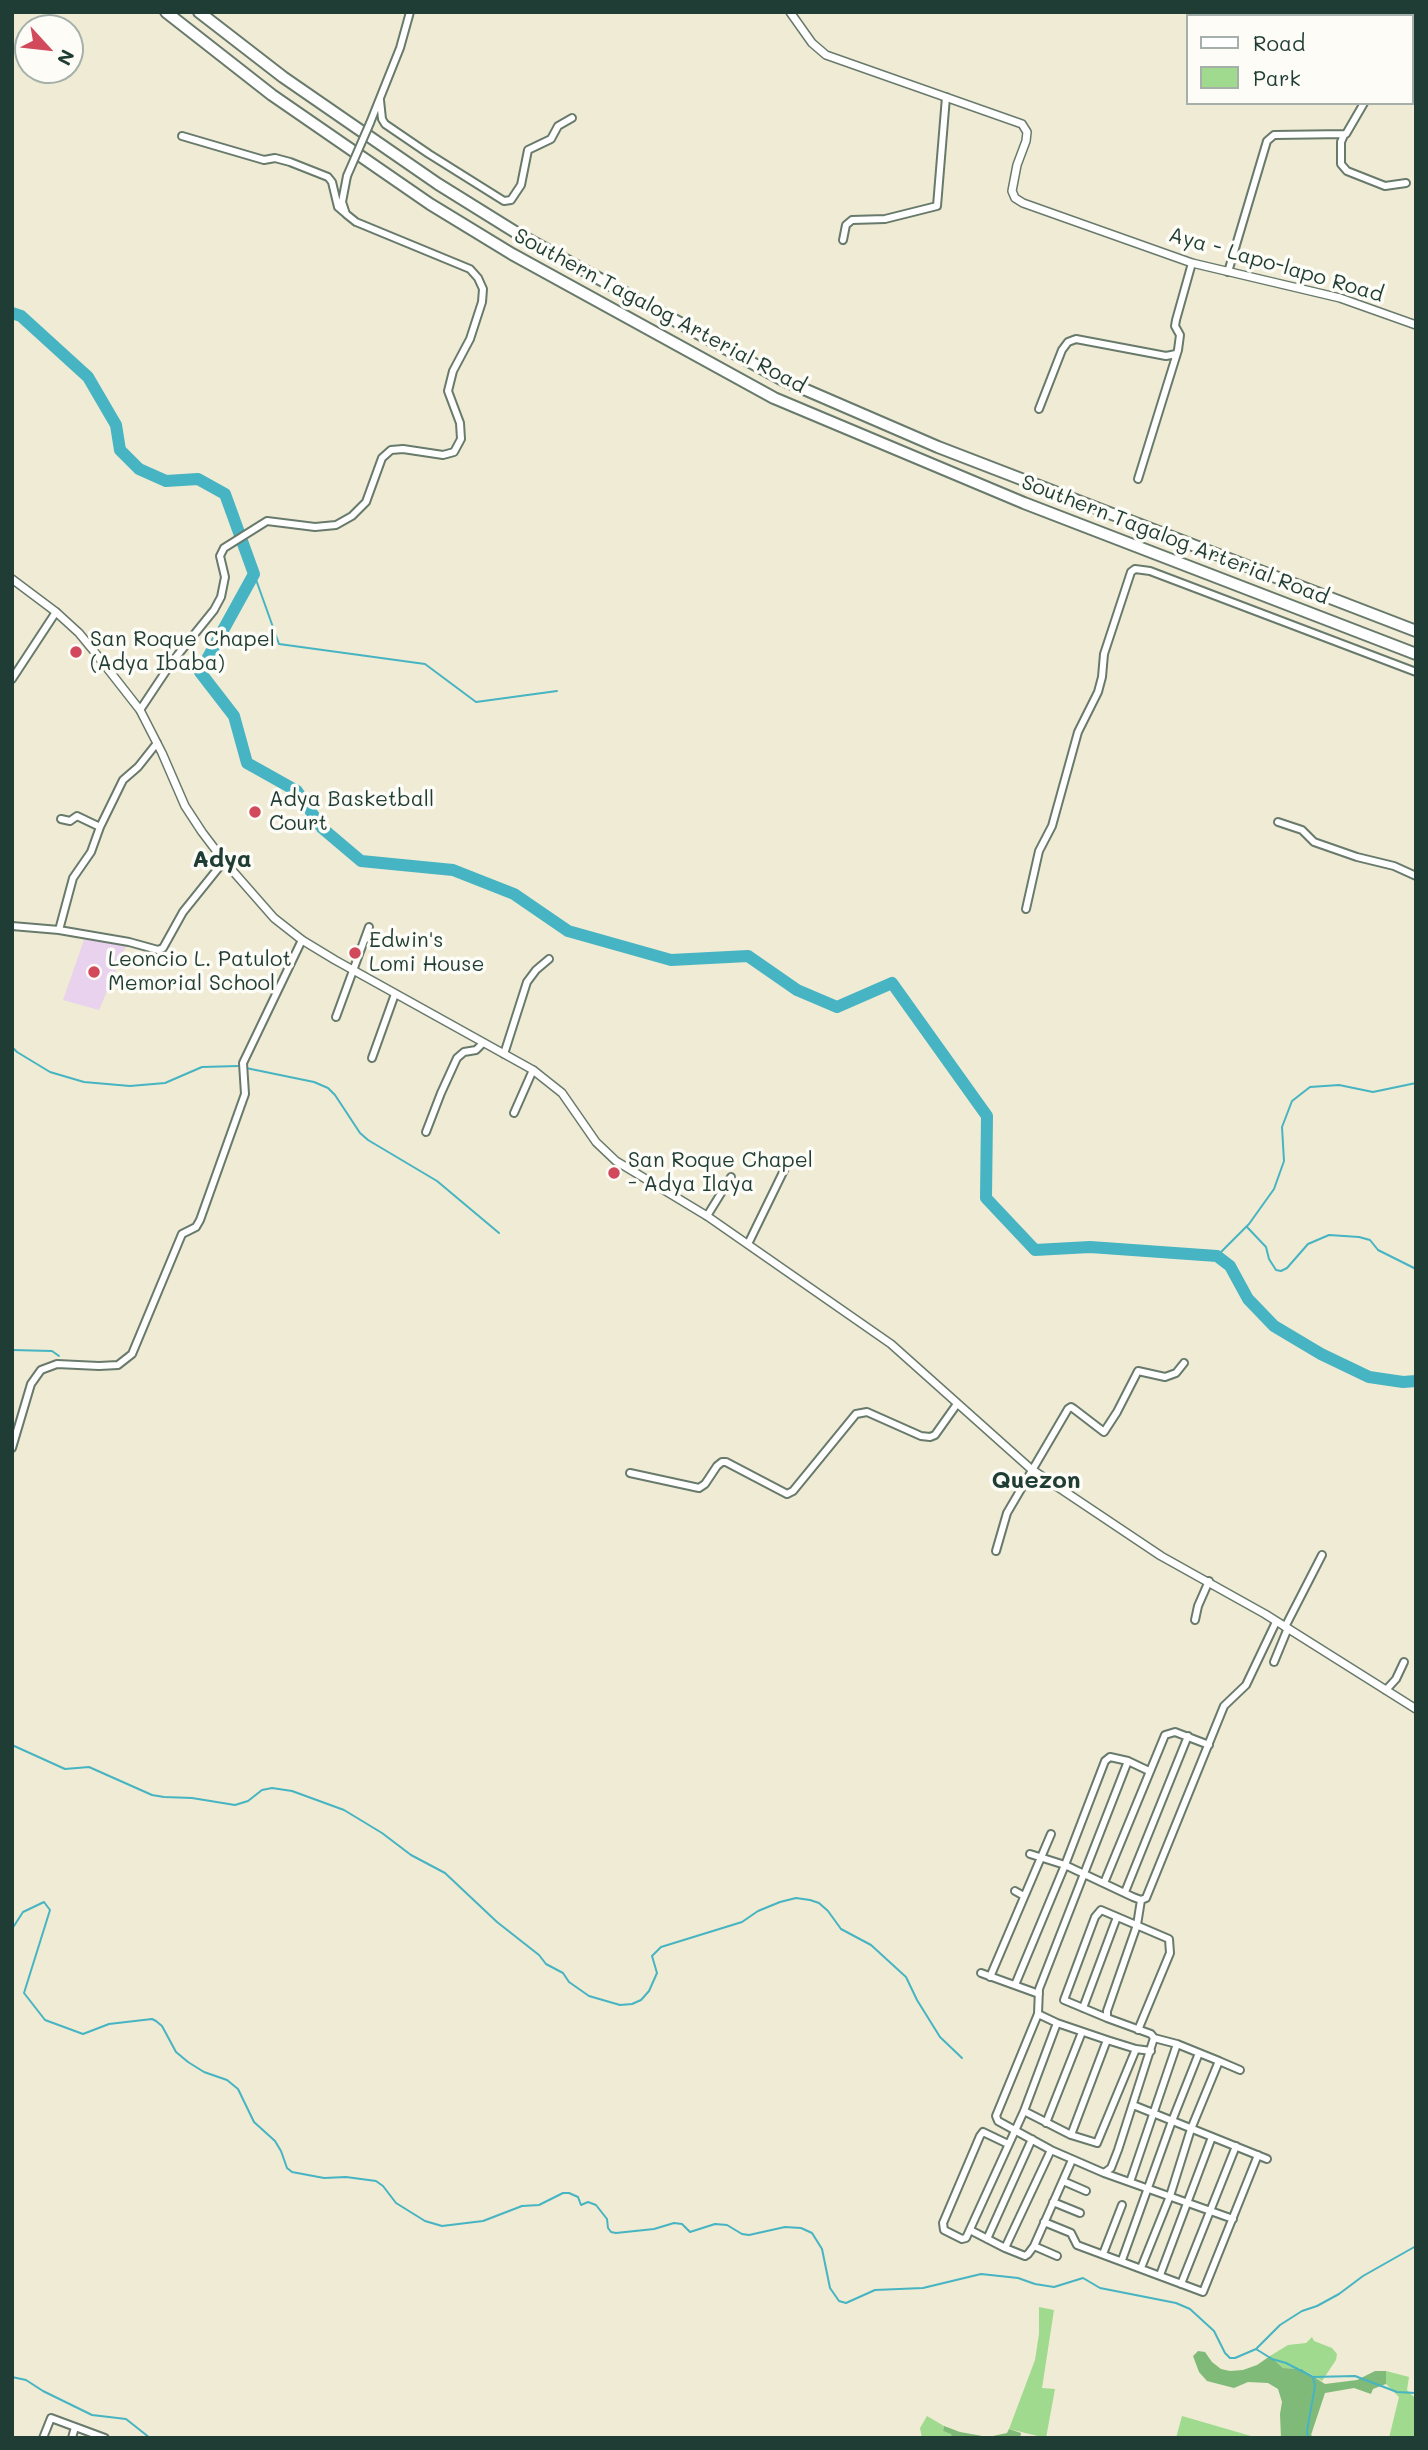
<!DOCTYPE html>
<html>
<head>
<meta charset="utf-8">
<style>
  body { margin:0 }
  #map { position:relative; width:1428px; height:2450px; overflow:hidden; background:#f0ebd4; font-family:Mali,sans-serif }
  canvas { display:block }
  .frame { position:absolute; inset:0; border:14px solid #1f3d34; pointer-events:none }
  .legend { position:absolute; left:1186px; top:14px; width:228px; height:91px; box-sizing:border-box; background:#fdfcf7; border:2px solid #a4b0a9; margin:0; padding:9px 12px; list-style:none; font-size:21px; color:#1f3d34 }
  .legend li { display:flex; align-items:center; gap:14px; height:35px }
  .legend b { width:35px; border:2px solid #a4b0a9 }
  .north { position:absolute; left:14px; top:14px; width:70px; height:70px; box-sizing:border-box; background:#fdfcf7; border:2px solid #a4b0a9; border-radius:50%; rotate:117deg; font-size:19px; font-weight:700; line-height:28px; text-align:center; color:#1f3d34 }
  .north::after { content:''; display:block; margin:auto; width:24px; height:32px; background:#d1495b; clip-path:polygon(50% 0,100% 100%,50% 72%,0 100%) }
</style>
</head>
<body>
<div id="map">
<canvas width="1428" height="2450"></canvas>
<div class="frame"></div>
<ul class="legend">
<li><b style="height:9px;background:#fff"></b>Road</li>
<li><b style="height:19px;background:#9fda8e"></b>Park</li>
</ul>
<div class="north">N</div>
</div>
<script>
const context = document.querySelector('canvas').getContext('2d');
context.lineJoin = 'round';
function fillPath(path, color) { context.fillStyle = color; context.fill(path, 'evenodd'); }
const poly = rows => new Path2D(rows.map(r => 'M' + r).join(''));
function strokePath(path, color, width, dash) { context.strokeStyle = color; context.lineWidth = width; context.lineCap = dash ? 'butt' : 'round'; context.setLineDash(dash || []); context.stroke(path); }
function label(font, color, halo, rows, align = 'center') {
  context.font = font + ' Mali,sans-serif'; context.lineWidth = 7; context.setLineDash([]); context.textBaseline = 'middle'; context.strokeStyle = halo; context.fillStyle = color; for (const [text, x, y, turn = 0] of rows) {
    context.save(); context.translate(x, y); context.rotate((+turn || 0) * Math.PI / 180); context.textAlign = isNaN(turn) ? turn : align; if (halo) context.strokeText(text, 0, 0); context.fillText(text, 0, 0); context.restore();
  }
}
fillPath(poly([
  [85,937,127,944,99,1010,63,1000]
]), '#e8d2ee');
fillPath(poly([
  [1039,2307,1054,2310,1042,2388,1055,2389,1046,2438,1009,2429,1035,2360,1039,2334],
  [1312,2337,1314,2341,1332,2348,1337,2354,1336,2360,1322,2381,1302,2369,1283,2368,1270,2356,1288,2345,1306,2343],
  [1386,2371,1409,2377,1407,2390,1416,2399,1416,2438,1389,2438,1399,2397,1386,2384],
  [927,2416,944,2426,943,2431,952,2434,953,2438,922,2438,920,2428],
  [1182,2416,1258,2438,1176,2438]
]), '#9fda8e');
fillPath(poly([
  [1198,2351,1205,2352,1212,2362,1221,2369,1230,2371,1243,2370,1257,2365,1270,2356,1283,2368,1302,2369,1325,2384,1357,2380,1375,2371,1386,2371,1386,2384,1373,2389,1371,2394,1354,2388,1325,2393,1311,2435,1315,2438,1281,2438,1280,2414,1282,2402,1278,2389,1268,2383,1248,2382,1234,2388,1207,2381,1199,2372,1193,2356],
  [944,2426,960,2432,988,2437,1007,2433,1009,2429,1021,2433,1020,2438,953,2438,951,2434,943,2431]
]), '#7fba79');
strokePath(poly([
  [254,574,279,644,425,664,476,702,557,691],
  [12,1047,17,1052,50,1072,84,1082,130,1086,165,1083,202,1067,238,1066],
  [246,1068,314,1082,328,1088,335,1095,360,1133,368,1140,437,1181,499,1233],
  [1247,1227,1266,1247,1269,1259,1276,1270,1281,1271,1287,1268,1308,1244,1329,1235,1359,1237,1370,1240,1378,1250,1416,1269],
  [1217,1256,1249,1224,1274,1189,1284,1161,1282,1127,1292,1101,1310,1087,1339,1085,1373,1092,1416,1083],
  [12,1350,52,1351,59,1356],
  [12,1745,65,1769,89,1767,152,1795,164,1797,192,1798,235,1805,248,1801,262,1790,272,1788,292,1791,344,1810,382,1833,411,1855,445,1873,497,1922,539,1955,546,1964,563,1973,569,1982,589,1996,620,2005,632,2004,641,2000,649,1991,657,1973,652,1956,661,1947,742,1922,758,1911,780,1902,796,1898,810,1900,819,1903,828,1911,841,1929,871,1945,906,1977,917,2000,940,2037,962,2058],
  [12,1929,23,1912,44,1902,50,1910,24,1993,45,2020,83,2034,109,2024,152,2019,156,2021,162,2026,176,2052,188,2062,204,2072,227,2080,238,2089,254,2122,275,2141,281,2151,287,2168,292,2172,324,2178,346,2177,376,2181,383,2186,396,2203,425,2221,442,2226,483,2221,522,2206,539,2205,563,2193,569,2193,578,2197,581,2205,588,2202,596,2205,607,2219,608,2228,611,2232,616,2233,654,2229,674,2223,682,2224,690,2232,715,2224,727,2225,742,2234,749,2235,785,2227,801,2228,812,2233,822,2249,830,2288,839,2301,846,2303,875,2290,923,2288,981,2274,1018,2278,1035,2284,1054,2287,1083,2278,1100,2288,1176,2303,1190,2309,1214,2331,1225,2353,1230,2358,1235,2358,1256,2349,1280,2325,1302,2311,1317,2306,1339,2294,1363,2276,1416,2246],
  [1256,2349,1272,2359,1286,2363,1313,2377,1355,2376,1397,2392,1416,2393],
  [12,2377,26,2380,43,2391,92,2415,126,2419,150,2438],
  [1308,2438,1307,2431,1315,2386,1313,2377]
]), '#46b4c2', 2);
strokePath(poly([
  [12,313,21,316,88,377,116,425,120,450,139,469,166,481,198,479,225,494,254,574,200,672,234,716,247,763,297,791,322,828,361,861,453,870,514,894,568,931,671,960,748,956,797,990,837,1007,892,983,987,1116,986,1198,1035,1250,1090,1247,1217,1256,1230,1266,1248,1299,1274,1326,1321,1354,1369,1377,1403,1382,1416,1381]
]), '#46b4c2', 12);
const minor = poly([
  [1269,12,1273,16],
  [1412,66,1416,68],
  [380,100,382,119,385,124,429,154,504,201,511,200,521,185,528,150,551,139,558,126,572,118],
  [370,123,400,48,410,12],
  [1344,135,1341,142,1341,164,1347,171,1385,186,1406,183],
  [182,136,264,160,275,158,290,162,328,177,332,182,338,207,345,213],
  [843,240,846,225,852,220,885,219,937,206,946,97],
  [1228,272,1267,141,1274,135,1346,134,1364,103],
  [1039,409,1062,350,1068,342,1076,339,1166,356,1176,354],
  [1138,479,1178,350,1180,335,1175,326,1176,320,1192,263],
  [12,679,56,612],
  [140,710,172,662,214,610,221,597,225,577,220,556,224,548,267,521,315,527,336,525,352,516,366,502,382,458,391,450,403,449,443,455,454,452,461,439,460,423,448,391,453,371,470,339,482,302,483,289,478,278,470,269,356,222,346,214,342,202,347,176],
  [61,819,70,821,77,816,100,827],
  [1278,822,1302,830,1314,842,1357,857,1394,866,1416,876],
  [1026,909,1039,851,1052,826,1078,732,1098,692,1102,677,1104,654,1131,572,1135,569,1150,571,1416,672],
  [12,926,59,930,129,942,158,950,163,948,183,912,224,861],
  [59,930,73,878,91,852,100,827,123,780,138,767,157,743],
  [336,1017,369,927],
  [504,1054,527,982,536,970,549,959],
  [372,1058,395,994],
  [514,1113,533,1070],
  [426,1132,441,1093,457,1058,464,1052,476,1050,483,1043],
  [707,1216,731,1177],
  [748,1244,789,1160],
  [12,1448,31,1384,41,1370,57,1364,99,1366,118,1365,132,1354,182,1234,196,1227,200,1220,245,1094,243,1063,302,940],
  [630,1473,699,1488,705,1484,717,1466,722,1462,726,1462,787,1494,793,1491,856,1414,867,1412,921,1436,930,1437,935,1435,957,1404],
  [996,1551,1007,1513,1068,1409,1071,1407,1074,1409,1104,1432,1117,1412,1138,1371,1165,1377,1176,1373,1184,1363],
  [1195,1620,1198,1606,1209,1581],
  [1285,1627,1322,1555],
  [1274,1662,1288,1628],
  [1386,1690,1396,1679,1404,1662],
  [1030,1854,1065,1865,1133,1897,1141,1900,1146,1898,1224,1706,1246,1685,1276,1622],
  [1104,1883,1165,1735,1175,1732,1209,1745],
  [1015,1891,1024,1896],
  [1125,1892,1188,1736],
  [1141,1900,1137,1925,1107,2011,1107,2018,1151,2034,1154,2038,1118,2150,1111,2168,1104,2173,1051,2150,998,2121,996,2116,1038,2014,1039,1989,1128,1761,1149,1771],
  [981,1973,1039,1994],
  [990,1977,1051,1834],
  [1015,1985,1065,1865,1105,1761,1110,1757,1128,1761],
  [1083,2008,1117,1917],
  [1038,2014,1057,2023,1107,2040,1136,2049,1151,2051],
  [1107,2018,1064,2000,1095,1917,1101,1910,1169,1939,1170,1953,1138,2030],
  [1154,2038,1177,2044],
  [1219,2061,1240,2070],
  [1133,2105,1267,2159],
  [1024,2111,1071,2135,1097,2143,1136,2049],
  [1046,2123,1082,2032],
  [1071,2135,1107,2040],
  [1008,2144,983,2132,980,2136,943,2223,944,2230,962,2239,966,2238,1024,2111,1057,2023],
  [1104,2173,1233,2219],
  [1063,2181,1086,2191],
  [1130,2182,1177,2044,1219,2061,1191,2129,1170,2196,1141,2268],
  [1053,2202,1080,2213],
  [1044,2222,1071,2233,1077,2245,1203,2292,1258,2155],
  [970,2230,1005,2248,1025,2256,1028,2254,1034,2246,1072,2160],
  [987,2239,1032,2139],
  [1034,2246,1057,2256],
  [1005,2248,1051,2150],
  [1103,2254,1122,2205],
  [1122,2260,1172,2121,1199,2053],
  [1160,2275,1212,2137],
  [1181,2284,1236,2146],
  [43,2438,51,2418,105,2438],
  [72,2438,75,2427]
]);
const tertiary = poly([
  [790,12,812,43,826,55,1022,124,1027,132,1026,141,1017,165,1012,191,1015,198,1023,203,1192,263,1340,298,1416,325],
  [12,579,56,612,79,633,93,650,140,710,162,753,185,806,202,832,224,861,274,918,302,940,335,960,533,1070,562,1093,596,1142,616,1161,707,1216,891,1344,1031,1469,1161,1556,1265,1614,1416,1709]
]);
const motorway = poly([
  [166,12,272,95,430,204,512,254,774,398,1024,503,1416,654],
  [199,12,283,77,438,184,520,235,783,380,938,447,1416,631]
]);
strokePath(minor, '#687a6c', 10);
strokePath(tertiary, '#687a6c', 10);
strokePath(motorway, '#687a6c', 14);
strokePath(minor, '#fff', 6);
strokePath(tertiary, '#fff', 7);
strokePath(motorway, '#fff', 10);
const minorBridge = poly([
  [347,176,370,123]
]);
strokePath(minorBridge, '#687a6c', 10, []);
strokePath(minorBridge, '#fff', 6);
for (const [x, y, r, color] of [
  [76,652,7,"#d1495b"],
  [255,812,7,"#d1495b"],
  [355,953,7,"#d1495b"],
  [94,972,7,"#d1495b"],
  [614,1173,7,"#d1495b"]
]) { const dot = new Path2D(); dot.arc(x, y, r, 0, 2 * Math.PI); context.fillStyle = color; context.fill(dot); strokePath(dot, '#fdfcf7', 2.5); }
label('21px', '#1f3d34', '#fdfcf7', [
  ["Aya - Lapo-lapo Road",1276,265,16],
  ["Southern Tagalog Arterial Road",660,311,28],
  ["Southern Tagalog Arterial Road",1175,540,21]
]);
label('21px', '#1f3d34', '#fdfcf7', [
  ["San Roque Chapel",90,640],
  ["(Adya Ibaba)",90,664],
  ["Adya Basketball",269,800],
  ["Court",269,824],
  ["Edwin's",369,941],
  ["Lomi House",369,965],
  ["Leoncio L. Patulot",108,960],
  ["Memorial School",108,984],
  ["San Roque Chapel",628,1161],
  ["- Adya Ilaya",628,1185]
], 'left');
label('bold 24px', '#1f3d34', '#fdfcf7', [
  ["Adya",222,860],
  ["Quezon",1036,1481]
]);
</script>
</body>
</html>
